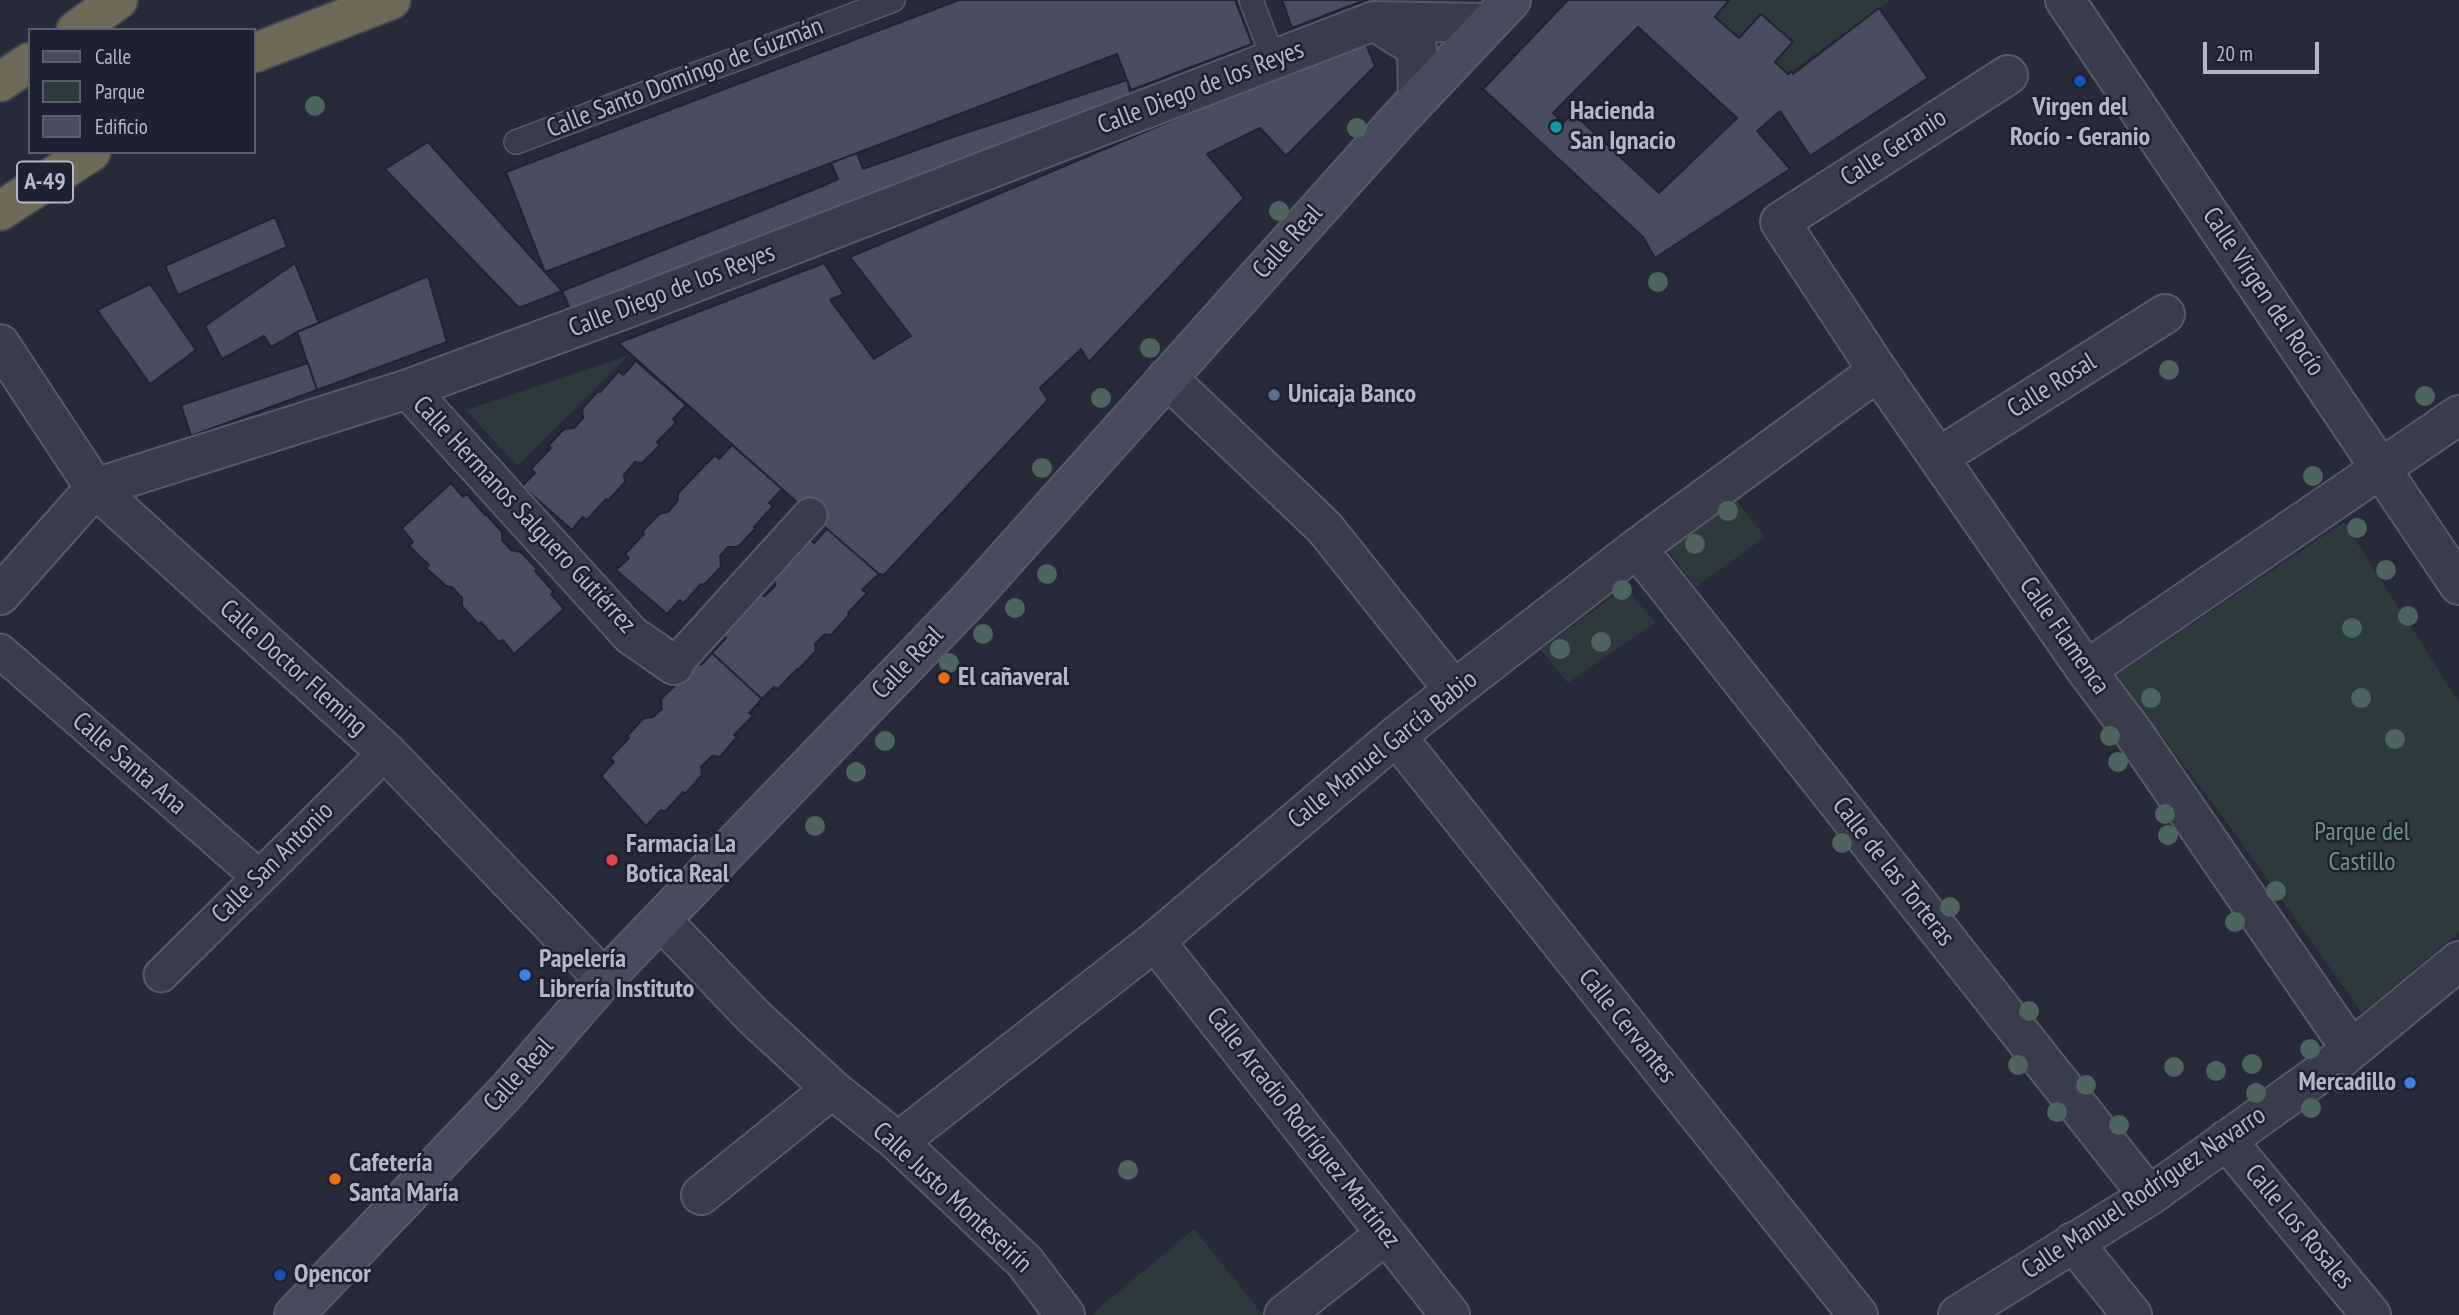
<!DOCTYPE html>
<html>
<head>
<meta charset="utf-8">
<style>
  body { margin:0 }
  #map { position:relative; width:2459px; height:1315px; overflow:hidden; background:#262a39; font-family:"PT Sans Narrow",sans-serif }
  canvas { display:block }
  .legend { position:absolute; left:28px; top:28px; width:228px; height:126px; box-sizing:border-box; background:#1e212f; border:2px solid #5a5d6b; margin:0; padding:9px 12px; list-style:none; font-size:21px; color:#b5b7c5 }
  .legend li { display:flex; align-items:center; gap:14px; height:35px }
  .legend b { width:35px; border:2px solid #5a5d6b }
  .scale { position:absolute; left:2203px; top:42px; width:116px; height:32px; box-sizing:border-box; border:4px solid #b5b7c5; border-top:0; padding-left:9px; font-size:21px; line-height:24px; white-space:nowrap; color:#b5b7c5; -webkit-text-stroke:5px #1e212f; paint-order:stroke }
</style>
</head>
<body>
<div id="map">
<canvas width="2459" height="1315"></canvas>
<ul class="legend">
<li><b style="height:9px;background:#484b5c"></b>Calle</li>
<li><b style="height:19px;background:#2c3a3e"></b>Parque</li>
<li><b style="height:19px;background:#4a4d60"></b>Edificio</li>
</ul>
<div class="scale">20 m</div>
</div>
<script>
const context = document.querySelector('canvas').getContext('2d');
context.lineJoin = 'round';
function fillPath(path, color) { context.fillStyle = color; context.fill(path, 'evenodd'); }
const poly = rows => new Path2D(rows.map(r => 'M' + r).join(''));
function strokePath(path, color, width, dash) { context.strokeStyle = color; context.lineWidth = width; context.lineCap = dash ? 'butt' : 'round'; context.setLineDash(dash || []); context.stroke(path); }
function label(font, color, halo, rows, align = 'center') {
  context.font = font + ' "PT Sans Narrow",sans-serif'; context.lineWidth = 5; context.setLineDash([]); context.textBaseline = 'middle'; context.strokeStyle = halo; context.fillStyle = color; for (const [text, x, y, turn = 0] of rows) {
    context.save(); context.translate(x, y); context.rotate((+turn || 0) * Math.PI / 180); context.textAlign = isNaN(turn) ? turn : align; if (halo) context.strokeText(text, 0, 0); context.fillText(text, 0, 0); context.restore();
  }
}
fillPath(poly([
  [1729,0,1891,0,1788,74,1775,62,1793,42,1761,14,1739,38,1715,17],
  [629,355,517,466,466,410],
  [1737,501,1765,537,1696,587,1667,549],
  [2344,522,2459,702,2459,932,2362,1013,2228,824,2116,675],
  [1624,588,1656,622,1568,683,1541,650],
  [1194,1229,1263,1315,1094,1315,1093,1313]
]), '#2c3a3e');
const building = poly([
  [959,0,1235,0,1252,44,1131,90,1117,54,545,272,506,172,959,0],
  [1282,0,1365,0,1292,28,1282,0],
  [1568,0,1729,0,1715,17,1739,38,1761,14,1793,42,1775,62,1788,74,1791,71,1793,74,1879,8,1928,78,1810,156,1780,111,1757,131,1790,169,1655,258,1643,237,1483,89,1568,0],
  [1638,27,1737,118,1659,193,1573,113,1563,123,1553,113,1638,27],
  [1364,39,1375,66,1286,156,1260,128,1207,154,1244,198,1089,362,1081,349,1040,388,1048,400,884,575,879,574,827,529,618,343,824,263,844,294,830,300,874,359,911,336,850,257,1364,39],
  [1127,80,1133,104,572,313,562,291,825,185,838,179,831,163,857,153,863,169,953,137,1127,80],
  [428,142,545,272,562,291,519,308,385,169,428,142],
  [275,217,287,247,178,295,165,266,275,217],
  [295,263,319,323,297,332,271,347,264,336,222,359,205,326,295,263],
  [428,276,447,342,317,390,297,332,428,276],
  [150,284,196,350,150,384,97,310,150,284],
  [636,361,686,405,673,419,676,423,657,442,660,445,642,463,635,462,624,475,625,482,608,501,606,499,587,520,583,517,572,530,522,486,535,473,531,469,551,448,548,446,564,429,574,428,583,418,582,409,598,391,600,392,619,371,623,375,636,361],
  [308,363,317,390,191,436,181,405,308,363],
  [732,445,782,489,769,503,773,506,754,527,756,528,738,547,728,547,720,556,721,567,704,585,701,584,683,604,680,600,667,614,616,570,629,558,625,554,644,534,642,532,659,514,668,512,678,500,678,493,715,455,719,459,732,445],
  [451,483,463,497,467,494,485,515,486,514,502,532,502,540,511,550,521,552,537,569,535,571,554,592,551,594,564,609,514,654,503,640,499,642,481,622,478,624,462,606,462,598,452,587,446,586,426,568,429,565,409,546,413,542,402,528,451,483],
  [827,529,879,574,862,590,867,593,848,613,849,615,831,635,825,634,815,644,816,651,798,670,797,669,778,689,774,687,762,699,712,653,726,638,723,635,756,595,765,596,775,586,774,576,790,559,793,560,810,540,814,543,827,529],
  [712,653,762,699,749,713,753,716,734,735,737,737,720,757,712,756,701,767,702,775,685,794,683,792,665,812,661,810,646,826,601,776,614,762,610,758,629,738,627,736,644,718,653,717,662,709,661,699,698,663,701,665,712,653]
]);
fillPath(building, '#4a4d60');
strokePath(building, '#202331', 2);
const service = poly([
  [1251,0,1274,61],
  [516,142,893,0]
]);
const pedestrian = poly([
  [0,651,259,877],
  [674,665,810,515],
  [161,975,386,752]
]);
const minor = poly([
  [1374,21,1417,48,1418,98],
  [2008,75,1780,222,1878,371,2086,670,2135,735,2351,1049],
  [0,344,95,488,386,752,604,979],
  [1167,378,1324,527,1454,690],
  [408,389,631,635,674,665],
  [1939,457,2165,314],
  [1637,548,2149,1196],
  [0,595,95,488,408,389,636,305,1374,21,1489,23],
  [2086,670,2459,415],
  [1396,736,1858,1315],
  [662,921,754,1017,832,1089,898,1142,1025,1262,1065,1315],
  [1155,941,1450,1315],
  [2226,1140,2371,1315],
  [898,1142,1155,941,1396,736,1454,690,1637,548,1878,371],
  [701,1195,832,1089],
  [2073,1242,2132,1315],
  [1284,1315,1386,1234],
  [1958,1315,2149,1196,2340,1059,2459,961]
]);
const tertiary = poly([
  [2065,0,2459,585]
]);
const secondary = poly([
  [294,1315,508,1090,604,979,971,598,1400,118,1511,0]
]);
const motorway = poly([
  [76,30,118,0],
  [254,53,391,0],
  [0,82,30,62],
  [0,211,91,152]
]);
strokePath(service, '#575a68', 26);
strokePath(pedestrian, '#575a68', 37);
strokePath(minor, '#575a68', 42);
strokePath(tertiary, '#575a68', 42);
strokePath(secondary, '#575a68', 42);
strokePath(motorway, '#444755', 42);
strokePath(service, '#393c4a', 23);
strokePath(pedestrian, '#393c4a', 33);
strokePath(minor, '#393c4a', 38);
strokePath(tertiary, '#393c4a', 38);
strokePath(secondary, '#484b5c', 38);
strokePath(motorway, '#6f6a57', 38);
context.fillStyle = '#4e6460';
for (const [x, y] of [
  [315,106],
  [1357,128],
  [1279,211],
  [1658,282],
  [1150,348],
  [2169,370],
  [2425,396],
  [1101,398],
  [1042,468],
  [2313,476],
  [1728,511],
  [2357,528],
  [1695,544],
  [2386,570],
  [1047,574],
  [1622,590],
  [1015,608],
  [2408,616],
  [2352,628],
  [983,634],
  [1601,642],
  [1560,649],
  [949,663],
  [2151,698],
  [2361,698],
  [2110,736],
  [2395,739],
  [885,741],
  [2118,762],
  [856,772],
  [2165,814],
  [815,826],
  [2168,835],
  [1842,843],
  [2276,891],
  [1950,907],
  [2235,922],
  [2029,1011],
  [2310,1049],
  [2252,1064],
  [2018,1065],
  [2174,1067],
  [2216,1071],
  [2340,1083],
  [2086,1085],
  [2256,1093],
  [2311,1108],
  [2057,1112],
  [2119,1125],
  [1128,1170]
]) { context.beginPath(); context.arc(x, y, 10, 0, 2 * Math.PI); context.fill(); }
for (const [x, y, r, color] of [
  [2080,81,7,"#1a4fb4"],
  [1556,127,7,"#0f9aa8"],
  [1274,395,7,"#5c6f8a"],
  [944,678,7,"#e8710a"],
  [612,860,7,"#e0444e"],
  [525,975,7,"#3f7fe0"],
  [2410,1083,7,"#3f7fe0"],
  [335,1179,7,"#e8710a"],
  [280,1275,7,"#1a4fb4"]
]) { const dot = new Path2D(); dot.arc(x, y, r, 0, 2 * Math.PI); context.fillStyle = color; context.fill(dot); strokePath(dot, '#1e212f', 2.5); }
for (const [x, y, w] of [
  [45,182,56]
]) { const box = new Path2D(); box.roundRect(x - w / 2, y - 20.5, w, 41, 5); context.fillStyle = '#1e212f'; context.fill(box); strokePath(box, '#b5b7c5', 2); }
label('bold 24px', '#b5b7c5', null, [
  ["A-49",45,182]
]);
label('26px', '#b5b7c5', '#1e212f', [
  ["Calle Santo Domingo de Guzmán",685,78,-21],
  ["Calle Diego de los Reyes",1201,88,-21],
  ["Calle Geranio",1894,148,-33],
  ["Calle Real",1288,242,-48],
  ["Calle Diego de los Reyes",672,291,-21],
  ["Calle Virgen del Rocío",2263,292,56],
  ["Calle Rosal",2052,386,-32],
  ["Calle Hermanos Salguero Gutiérrez",524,515,47],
  ["Calle Flamenca",2064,636,55],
  ["Calle Real",908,663,-46],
  ["Calle Doctor Fleming",293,668,42],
  ["Calle Manuel García Babio",1383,750,-39],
  ["Calle Santa Ana",129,764,41],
  ["Calle San Antonio",273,863,-45],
  ["Calle de las Torteras",1893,872,52],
  ["Calle Cervantes",1627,1026,51],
  ["Calle Real",519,1075,-48],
  ["Calle Arcadio Rodríguez Martínez",1303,1128,52],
  ["Calle Manuel Rodríguez Navarro",2144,1193,-34],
  ["Calle Justo Monteseirín",952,1198,43],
  ["Calle Los Rosales",2299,1227,50]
]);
label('bold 26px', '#b5b7c5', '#1e212f', [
  ["Virgen del",2080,108,"center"],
  ["Rocío - Geranio",2080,138,"center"],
  ["Hacienda",1570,112],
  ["San Ignacio",1570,142],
  ["Unicaja Banco",1288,395],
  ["El cañaveral",958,678],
  ["Farmacia La",626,845],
  ["Botica Real",626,875],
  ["Papelería",539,960],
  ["Librería Instituto",539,990],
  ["Mercadillo",2396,1083,"right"],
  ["Cafetería",349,1164],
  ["Santa María",349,1194],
  ["Opencor",294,1275]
], 'left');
label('26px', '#6e937f', '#1e212f', [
  ["Parque del",2362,833],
  ["Castillo",2362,863]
]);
</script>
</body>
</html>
